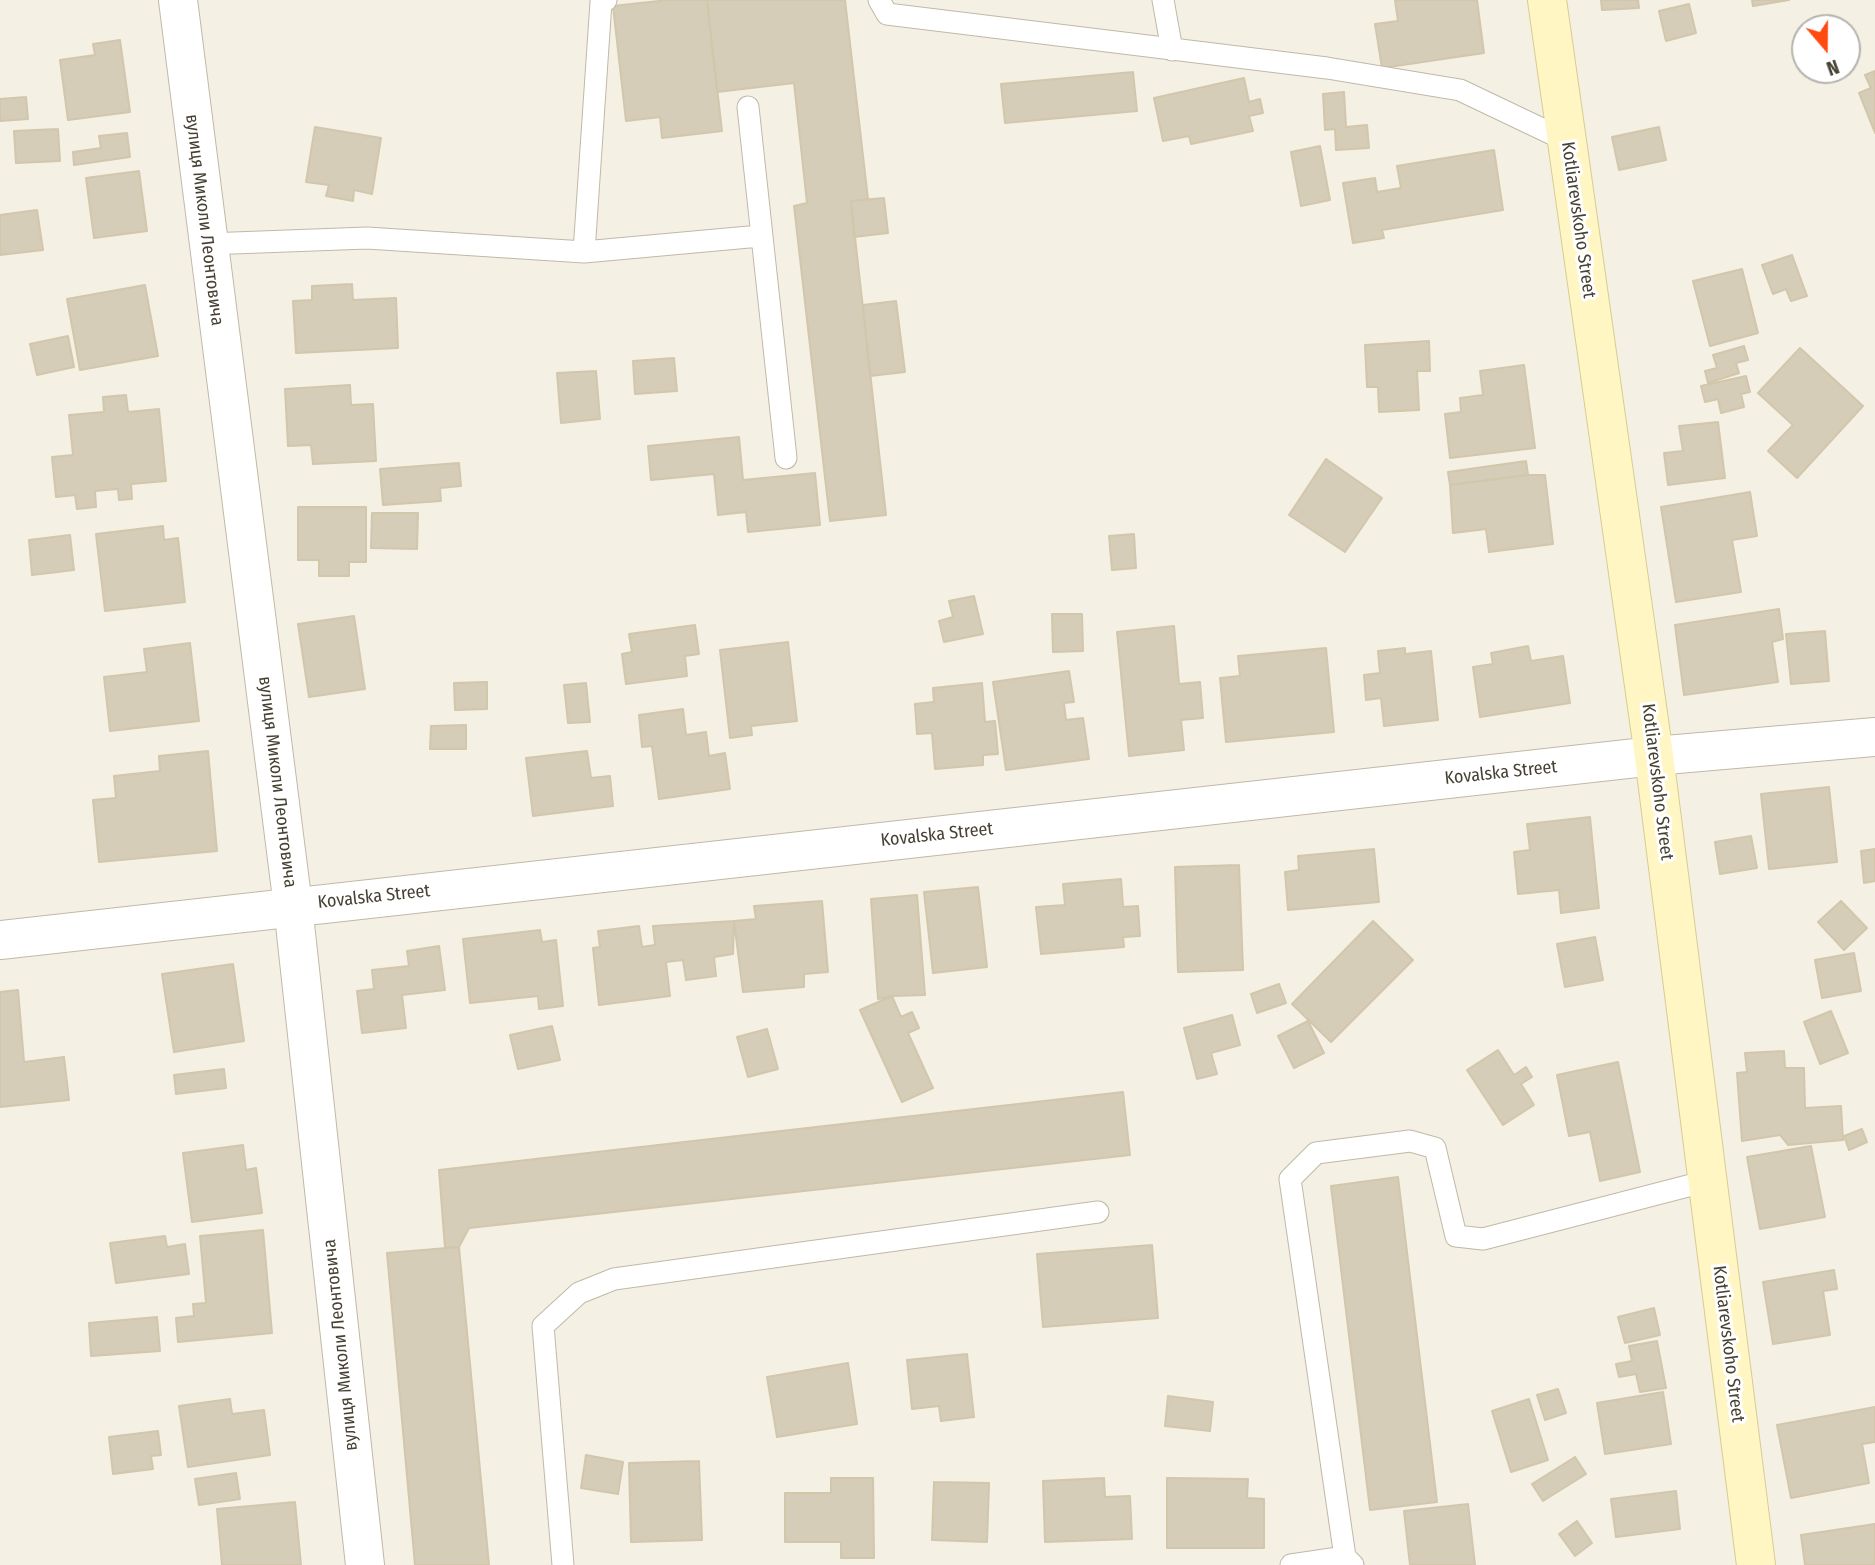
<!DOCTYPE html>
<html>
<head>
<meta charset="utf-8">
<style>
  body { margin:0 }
  #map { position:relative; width:1875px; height:1565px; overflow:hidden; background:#f4f0e4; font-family:"Fira Sans Condensed",sans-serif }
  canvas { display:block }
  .north { position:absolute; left:1791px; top:14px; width:70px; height:70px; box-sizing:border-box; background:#fff; border:2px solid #b5b3ad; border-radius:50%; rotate:160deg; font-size:19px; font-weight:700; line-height:28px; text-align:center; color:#464133 }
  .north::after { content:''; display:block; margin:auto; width:24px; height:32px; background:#ff4a10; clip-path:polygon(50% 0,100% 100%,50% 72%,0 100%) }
</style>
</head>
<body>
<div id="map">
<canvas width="1875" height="1565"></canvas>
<div class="north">N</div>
</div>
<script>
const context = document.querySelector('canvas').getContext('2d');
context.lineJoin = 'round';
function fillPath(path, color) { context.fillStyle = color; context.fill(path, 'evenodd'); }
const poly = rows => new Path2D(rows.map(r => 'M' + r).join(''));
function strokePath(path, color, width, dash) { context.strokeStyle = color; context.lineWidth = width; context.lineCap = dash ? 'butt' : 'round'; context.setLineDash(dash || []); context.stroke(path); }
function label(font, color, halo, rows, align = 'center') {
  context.font = font + ' "Fira Sans Condensed",sans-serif'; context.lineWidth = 6; context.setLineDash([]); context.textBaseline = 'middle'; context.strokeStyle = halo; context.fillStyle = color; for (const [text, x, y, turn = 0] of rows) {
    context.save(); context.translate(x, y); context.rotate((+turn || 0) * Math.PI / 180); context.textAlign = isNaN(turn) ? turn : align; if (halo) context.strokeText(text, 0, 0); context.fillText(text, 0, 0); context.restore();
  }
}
const building = poly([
  [668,0,707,0,722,131,662,138,660,117,626,121,613,6,668,0],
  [707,0,845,0,868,199,851,201,886,515,830,521,794,206,807,203,794,83,717,92,707,0],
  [1395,0,1477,0,1484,53,1382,68,1375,24,1398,21,1395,0],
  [1601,0,1638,0,1639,8,1602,10,1601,0],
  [1752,0,1789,0,1753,6,1752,0],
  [1689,4,1696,33,1666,41,1659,11,1689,4],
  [120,40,130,112,68,120,60,60,95,55,93,44,120,40],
  [1875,71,1875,133,1859,93,1871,88,1865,75,1875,71],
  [1133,72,1137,111,1005,123,1001,84,1133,72],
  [1244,78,1249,102,1260,99,1263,113,1249,116,1253,131,1191,144,1189,136,1163,141,1154,98,1244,78],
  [1344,92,1346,127,1367,125,1369,148,1336,150,1335,129,1325,130,1323,94,1344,92],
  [26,97,28,119,0,121,0,99,26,97],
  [315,127,381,138,372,194,354,190,353,201,326,196,329,185,306,182,315,127],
  [1659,127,1666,160,1619,170,1612,137,1659,127],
  [58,129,60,161,16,163,14,131,58,129],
  [127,133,130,157,74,165,73,152,101,148,99,136,127,133],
  [1320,146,1330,200,1301,206,1291,152,1320,146],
  [1494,150,1503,210,1382,230,1384,238,1353,243,1343,183,1375,178,1377,192,1401,188,1397,166,1494,150],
  [139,171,147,231,94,238,86,178,139,171],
  [884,198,888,233,854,237,851,201,884,198],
  [37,210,43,250,0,255,0,215,37,210],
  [1792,255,1807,296,1791,301,1786,289,1773,294,1762,265,1792,255],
  [1742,269,1758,333,1710,346,1693,281,1742,269],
  [352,284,353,300,396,298,398,348,296,353,293,301,312,300,312,286,352,284],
  [145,285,158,356,80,370,67,299,145,285],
  [896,301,905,372,870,376,863,305,896,301],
  [68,336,74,367,37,375,30,344,68,336],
  [1429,341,1430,371,1417,371,1419,410,1379,412,1378,387,1367,387,1365,345,1429,341],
  [1744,346,1748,360,1736,363,1739,373,1708,383,1705,371,1717,368,1713,355,1744,346],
  [1800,348,1863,406,1797,478,1768,451,1793,425,1758,393,1800,348],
  [674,358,677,391,635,394,633,361,674,358],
  [1524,365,1535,448,1450,458,1445,414,1461,412,1460,398,1483,395,1480,371,1524,365],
  [596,371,600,419,561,423,557,373,596,371],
  [1746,376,1750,392,1741,394,1744,407,1721,413,1718,399,1705,402,1701,386,1746,376],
  [350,385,351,405,373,404,376,461,313,464,311,445,288,446,285,389,350,385],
  [126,395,128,412,159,409,166,481,131,484,132,499,119,500,118,489,95,491,96,507,77,509,75,495,56,497,52,457,73,455,69,415,104,412,103,397,126,395],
  [1718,422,1725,478,1668,485,1664,453,1683,451,1679,426,1718,422],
  [739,437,743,480,815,473,820,525,748,532,746,512,718,515,714,474,651,480,648,446,739,437],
  [1326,459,1382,498,1345,552,1289,515,1326,459],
  [1526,461,1528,475,1450,485,1448,472,1526,461],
  [459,463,461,486,440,488,441,501,383,505,380,469,459,463],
  [1528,475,1545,475,1553,544,1489,552,1486,529,1453,533,1450,485,1528,475],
  [1750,492,1757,536,1732,540,1741,592,1676,602,1661,507,1750,492],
  [298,507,366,507,366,562,349,562,349,576,319,576,319,560,298,560,298,507],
  [372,513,418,513,417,549,371,548,372,513],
  [163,526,164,540,178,538,185,602,105,611,96,534,163,526],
  [1134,534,1136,568,1112,570,1109,536,1134,534],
  [70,535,74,570,32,575,29,540,70,535],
  [974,596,983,634,944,642,939,621,953,617,949,601,974,596],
  [1779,609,1783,639,1772,642,1778,682,1684,695,1675,625,1779,609],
  [1052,614,1082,614,1083,651,1053,652,1052,614],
  [354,616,365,689,309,697,298,624,354,616],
  [695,625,699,654,685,656,687,676,626,684,622,654,632,652,629,634,695,625],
  [1174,626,1179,684,1200,682,1203,718,1181,720,1184,750,1129,756,1117,632,1174,626],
  [1825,631,1829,681,1791,684,1786,634,1825,631],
  [788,642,797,721,751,726,752,735,730,738,720,650,788,642],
  [190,643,199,721,110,731,104,677,147,672,144,649,190,643],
  [1528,646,1531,661,1563,656,1570,703,1480,717,1473,667,1493,664,1491,653,1528,646],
  [1326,648,1334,732,1226,742,1220,678,1240,676,1238,656,1326,648],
  [1405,648,1405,654,1431,651,1438,720,1384,726,1381,698,1366,700,1364,675,1380,673,1378,651,1405,648],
  [1069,671,1074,702,1064,703,1066,720,1083,718,1089,759,1006,770,993,682,1069,671],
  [487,682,487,709,455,710,454,683,487,682],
  [586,683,590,722,568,723,564,685,586,683],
  [982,683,985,722,995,721,998,754,983,755,983,765,935,769,932,733,917,734,915,704,934,702,933,688,982,683],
  [683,709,686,735,706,732,709,756,725,753,730,789,659,799,652,746,642,747,639,715,683,709],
  [466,725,466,749,430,749,431,726,466,725],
  [208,751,217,851,99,862,93,800,116,798,114,776,160,771,159,756,208,751],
  [587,751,591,778,610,776,613,806,533,816,526,758,587,751],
  [1829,787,1837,862,1769,869,1761,794,1829,787],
  [1590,817,1599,908,1561,913,1559,890,1518,894,1514,852,1530,850,1527,824,1590,817],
  [1751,836,1757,868,1720,874,1715,842,1751,836],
  [1374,849,1379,902,1288,910,1285,872,1299,870,1298,856,1374,849],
  [1875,849,1875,881,1864,883,1861,851,1875,849],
  [1239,865,1243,970,1178,972,1175,867,1239,865],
  [1121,879,1123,907,1138,906,1140,936,1123,937,1124,947,1041,954,1036,907,1065,905,1063,884,1121,879],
  [978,887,987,967,933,973,924,892,978,887],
  [917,895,925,995,892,996,878,999,871,899,917,895],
  [822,901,828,972,804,974,804,987,743,992,734,921,756,919,754,906,822,901],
  [1841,901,1867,928,1844,950,1818,922,1841,901],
  [734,921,733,954,714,957,716,976,686,980,683,960,666,962,670,996,599,1005,593,948,600,947,598,931,639,926,642,947,655,945,653,926,734,921],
  [1373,921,1413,960,1331,1042,1292,1004,1373,921],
  [540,930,542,942,556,940,563,1006,539,1009,538,996,470,1003,463,939,540,930],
  [1595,937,1603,980,1565,987,1557,944,1595,937],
  [439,946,445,990,402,995,406,1028,362,1033,357,991,374,989,372,970,409,966,407,951,439,946],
  [1854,953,1861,991,1822,998,1815,960,1854,953],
  [233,964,244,1041,174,1052,162,974,233,964],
  [1279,984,1286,1003,1257,1013,1251,994,1279,984],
  [18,990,24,1062,64,1057,69,1100,0,1107,0,992,18,990],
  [892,996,901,1017,912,1012,919,1028,908,1033,933,1088,902,1102,860,1010,892,996],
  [1831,1011,1848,1053,1820,1064,1804,1022,1831,1011],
  [1232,1015,1240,1045,1211,1053,1217,1074,1197,1079,1184,1028,1232,1015],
  [1308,1021,1324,1053,1294,1068,1278,1036,1308,1021],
  [552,1026,560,1060,518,1069,510,1035,552,1026],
  [767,1029,778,1069,748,1077,737,1037,767,1029],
  [1498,1050,1514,1075,1526,1067,1532,1077,1521,1084,1534,1105,1503,1125,1467,1070,1498,1050],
  [1784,1051,1785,1068,1804,1068,1805,1108,1841,1106,1843,1140,1788,1145,1780,1135,1742,1141,1737,1073,1747,1072,1745,1053,1784,1051],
  [1618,1062,1640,1172,1600,1181,1590,1132,1569,1136,1557,1075,1618,1062],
  [224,1069,226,1088,176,1094,174,1075,224,1069],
  [1123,1092,1130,1155,469,1228,459,1247,445,1248,439,1170,1123,1092],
  [1862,1129,1867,1142,1849,1150,1844,1136,1862,1129],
  [243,1145,246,1170,256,1168,262,1213,192,1222,183,1153,243,1145],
  [1811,1146,1825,1217,1760,1229,1747,1157,1811,1146],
  [1398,1177,1437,1502,1370,1510,1331,1186,1398,1177],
  [263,1230,272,1333,178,1342,176,1318,194,1316,193,1304,206,1303,200,1236,263,1230],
  [165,1236,167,1247,185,1244,189,1274,116,1283,110,1243,165,1236],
  [1152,1245,1158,1318,1043,1327,1037,1254,1152,1245],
  [459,1247,489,1565,415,1565,387,1253,459,1247],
  [1834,1270,1837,1289,1823,1291,1830,1335,1773,1344,1763,1282,1834,1270],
  [1654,1308,1660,1335,1625,1343,1618,1317,1654,1308],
  [157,1317,160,1351,91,1356,89,1323,157,1317],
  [1657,1341,1666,1388,1640,1392,1636,1374,1619,1377,1616,1364,1632,1361,1629,1346,1657,1341],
  [967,1354,974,1417,941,1421,939,1406,912,1409,907,1360,967,1354],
  [848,1363,857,1424,777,1437,767,1377,848,1363],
  [1558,1389,1566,1413,1545,1420,1537,1395,1558,1389],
  [1663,1392,1671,1444,1605,1454,1597,1403,1663,1392],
  [1168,1396,1213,1402,1210,1431,1165,1426,1168,1396],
  [230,1399,232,1414,264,1410,270,1455,188,1467,179,1406,230,1399],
  [1529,1399,1548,1460,1511,1472,1492,1411,1529,1399],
  [1875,1407,1875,1442,1862,1444,1869,1483,1791,1498,1777,1425,1875,1407],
  [158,1431,161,1455,151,1456,153,1469,113,1474,109,1437,158,1431],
  [586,1455,623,1462,618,1494,581,1488,586,1455],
  [1575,1457,1586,1474,1543,1501,1532,1484,1575,1457],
  [699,1461,702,1540,631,1542,629,1463,699,1461],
  [236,1473,240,1499,199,1505,195,1479,236,1473],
  [831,1478,873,1478,874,1558,841,1558,841,1542,785,1542,785,1493,831,1493,831,1478],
  [1104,1478,1105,1497,1130,1496,1132,1539,1045,1542,1043,1481,1104,1478],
  [1167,1478,1248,1479,1247,1498,1264,1499,1264,1548,1167,1548,1167,1478],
  [934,1482,989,1483,987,1542,932,1540,934,1482],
  [1676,1491,1680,1529,1616,1537,1611,1499,1676,1491],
  [295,1502,301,1565,222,1565,217,1509,295,1502],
  [1468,1504,1475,1565,1410,1565,1404,1511,1468,1504],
  [1577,1521,1592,1543,1575,1556,1559,1534,1577,1521],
  [1875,1524,1875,1565,1805,1565,1801,1535,1875,1524]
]);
fillPath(building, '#d6cdb8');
strokePath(building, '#d2c6ab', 2);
const lane = poly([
  [879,0,887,14,1327,68,1460,90,1567,141],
  [1163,0,1172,50],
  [748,107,786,458],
  [207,244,367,238,584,252,760,236],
  [584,252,601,2,606,0],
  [563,1565,543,1326,579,1293,614,1279,1098,1212],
  [1291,1565,1345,1557],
  [1353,1565,1345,1557,1290,1179,1316,1153,1410,1141,1435,1148,1456,1236,1483,1239,1707,1181]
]);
const street = poly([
  [178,0,293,906,365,1565],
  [0,940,1654,756,1875,737]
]);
const secondary = poly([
  [1547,0,1654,756,1756,1565]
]);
strokePath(lane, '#c0b9a6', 23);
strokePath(street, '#c0b9a6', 40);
strokePath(secondary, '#d7cc8f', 40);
strokePath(lane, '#fff', 21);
strokePath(street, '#fff', 38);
strokePath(secondary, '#fff6c3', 38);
label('18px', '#464133', '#fff', [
  ["вулиця Миколи Леонтовича",204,220,83],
  ["Kotliarevskoho Street",1578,220,82],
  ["Kovalska Street",1501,773,-6],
  ["вулиця Миколи Леонтовича",277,782,83],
  ["Kotliarevskoho Street",1657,782,83],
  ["Kovalska Street",937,835,-6],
  ["Kovalska Street",374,897,-6],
  ["Kotliarevskoho Street",1728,1344,83],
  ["вулиця Миколи Леонтовича",341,1345,-96]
]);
</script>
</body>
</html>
